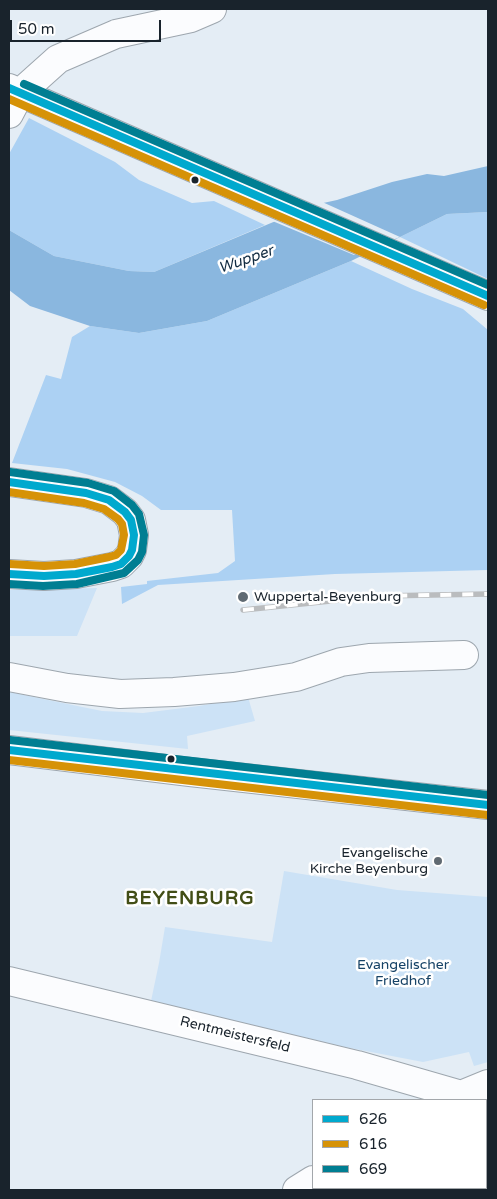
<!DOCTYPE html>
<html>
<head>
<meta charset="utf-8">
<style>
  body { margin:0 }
  #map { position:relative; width:497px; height:1199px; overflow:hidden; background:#e4edf5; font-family:"Varela Round",sans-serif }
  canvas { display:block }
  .frame { position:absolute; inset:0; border:10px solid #19232c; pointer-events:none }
  .legend { position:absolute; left:312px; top:1099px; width:175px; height:90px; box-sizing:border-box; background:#fff; border:1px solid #a3a7ab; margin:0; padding:6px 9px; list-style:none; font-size:15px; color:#19232c }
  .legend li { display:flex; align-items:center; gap:10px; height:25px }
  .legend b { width:25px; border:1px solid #a3a7ab }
  .scale { position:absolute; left:10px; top:20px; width:151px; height:22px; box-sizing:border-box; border:2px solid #19232c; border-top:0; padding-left:6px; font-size:15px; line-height:18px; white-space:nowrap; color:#19232c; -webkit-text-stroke:4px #fff; paint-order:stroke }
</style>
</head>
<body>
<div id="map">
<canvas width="497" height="1199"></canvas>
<div class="frame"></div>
<ul class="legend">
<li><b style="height:6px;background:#00a9ce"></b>626</li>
<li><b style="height:6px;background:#d69207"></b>616</li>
<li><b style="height:6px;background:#007e92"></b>669</li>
</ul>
<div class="scale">50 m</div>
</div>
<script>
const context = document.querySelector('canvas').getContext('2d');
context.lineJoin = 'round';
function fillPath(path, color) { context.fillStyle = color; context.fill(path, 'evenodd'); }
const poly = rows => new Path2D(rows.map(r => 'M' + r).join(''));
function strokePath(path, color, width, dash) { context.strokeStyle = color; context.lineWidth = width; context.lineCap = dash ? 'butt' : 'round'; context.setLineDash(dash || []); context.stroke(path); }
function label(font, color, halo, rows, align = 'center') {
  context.font = font + ' "Varela Round",sans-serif'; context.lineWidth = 5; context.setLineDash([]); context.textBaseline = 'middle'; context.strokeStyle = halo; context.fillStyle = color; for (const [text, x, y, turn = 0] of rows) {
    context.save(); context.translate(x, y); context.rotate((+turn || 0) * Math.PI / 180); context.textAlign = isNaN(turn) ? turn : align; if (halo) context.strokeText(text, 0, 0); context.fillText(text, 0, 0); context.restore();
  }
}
fillPath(poly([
  [97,588,77,636,9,636,9,590],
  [9,692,102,711,143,713,199,706,248,697,255,721,187,736,188,749,9,730],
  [284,871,397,890,488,897,488,1062,474,1066,469,1052,423,1062,345,1047,151,1001,159,963,165,927,272,942]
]), '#cce2f6');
fillPath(poly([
  [29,118,115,162,139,180,192,203,214,201,265,225,154,272,129,271,54,256,9,230,9,154],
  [488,212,488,279,400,237,447,214],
  [351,261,412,289,463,309,488,330,488,570,335,574,158,585,122,604,121,587,147,584,147,581,218,573,235,561,232,510,161,510,142,496,115,482,67,469,12,463,46,375,61,379,72,337,90,326,139,333,207,321]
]), '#acd1f3');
fillPath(poly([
  [488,166,488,212,447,214,351,261,207,321,139,333,90,326,30,306,9,290,9,230,54,256,129,271,154,272,314,205,337,200,392,182,427,174,444,176]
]), '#8ab7df');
fillPath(poly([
  [320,201,400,237,354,255,270,220]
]), '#e4edf5');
const minor = poly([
  [9,677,67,688,120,694,174,692,234,687,296,677,341,662,369,658,464,655],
  [9,750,190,772,488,805],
  [9,981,357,1065,461,1095],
  [449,1100,488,1084],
  [297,1190,313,1180]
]);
const major = poly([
  [9,88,488,296],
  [9,114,20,93,58,59,116,34,191,18,212,9],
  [9,482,86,493,109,500,125,512,131,520,134,535,132,550,129,556,121,564,112,567,76,574,44,576,9,574]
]);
strokePath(minor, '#9da6ae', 30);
strokePath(major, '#9da6ae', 30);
strokePath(minor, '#fbfcfe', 28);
strokePath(major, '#fbfcfe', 28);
const rail = poly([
  [243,610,379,596,488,594]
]);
strokePath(rail, '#babcbe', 5.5);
strokePath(rail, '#fff', 4, [11]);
strokePath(poly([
  [9,88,488,296],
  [9,482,86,493,109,500,125,512,131,520,134,535,132,550,129,556,121,564,112,567,76,574,44,576,9,574],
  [9,750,488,805]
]), '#00a9ce', 8);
strokePath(poly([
  [9,99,484,305],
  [9,492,84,503,104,509,118,519,122,524,124,535,121,550,116,555,109,557,75,564,44,566,10,564],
  [9,760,487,815]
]), '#d69207', 8);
strokePath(poly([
  [24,84,488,285],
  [9,584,43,586,77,584,124,573,138,560,142,552,144,535,139,514,132,505,114,491,88,483,10,472],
  [10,740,488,795]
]), '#007e92', 8);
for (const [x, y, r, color] of [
  [195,180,4.5,"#19232c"],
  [243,597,6,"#606a72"],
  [171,759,4.5,"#19232c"],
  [438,861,5,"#606a72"]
]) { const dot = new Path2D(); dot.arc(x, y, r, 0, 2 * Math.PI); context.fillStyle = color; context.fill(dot); strokePath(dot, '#fff', 2); }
label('14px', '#19232c', '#fff', [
  ["Wuppertal-Beyenburg",254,597],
  ["Evangelische",428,853,"right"],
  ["Kirche Beyenburg",428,869,"right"]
], 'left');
label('14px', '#174367', '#fff', [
  ["Evangelischer",403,965],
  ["Friedhof",403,981]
]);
label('14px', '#19232c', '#fff', [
  ["Rentmeistersfeld",235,1035,14]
]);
label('italic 15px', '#112b41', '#fff', [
  ["Wupper",246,260,-19]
]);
context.letterSpacing = '1px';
label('bold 19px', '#424e16', '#fff', [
  ["BEYENBURG",190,899]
]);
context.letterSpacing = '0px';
</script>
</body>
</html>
